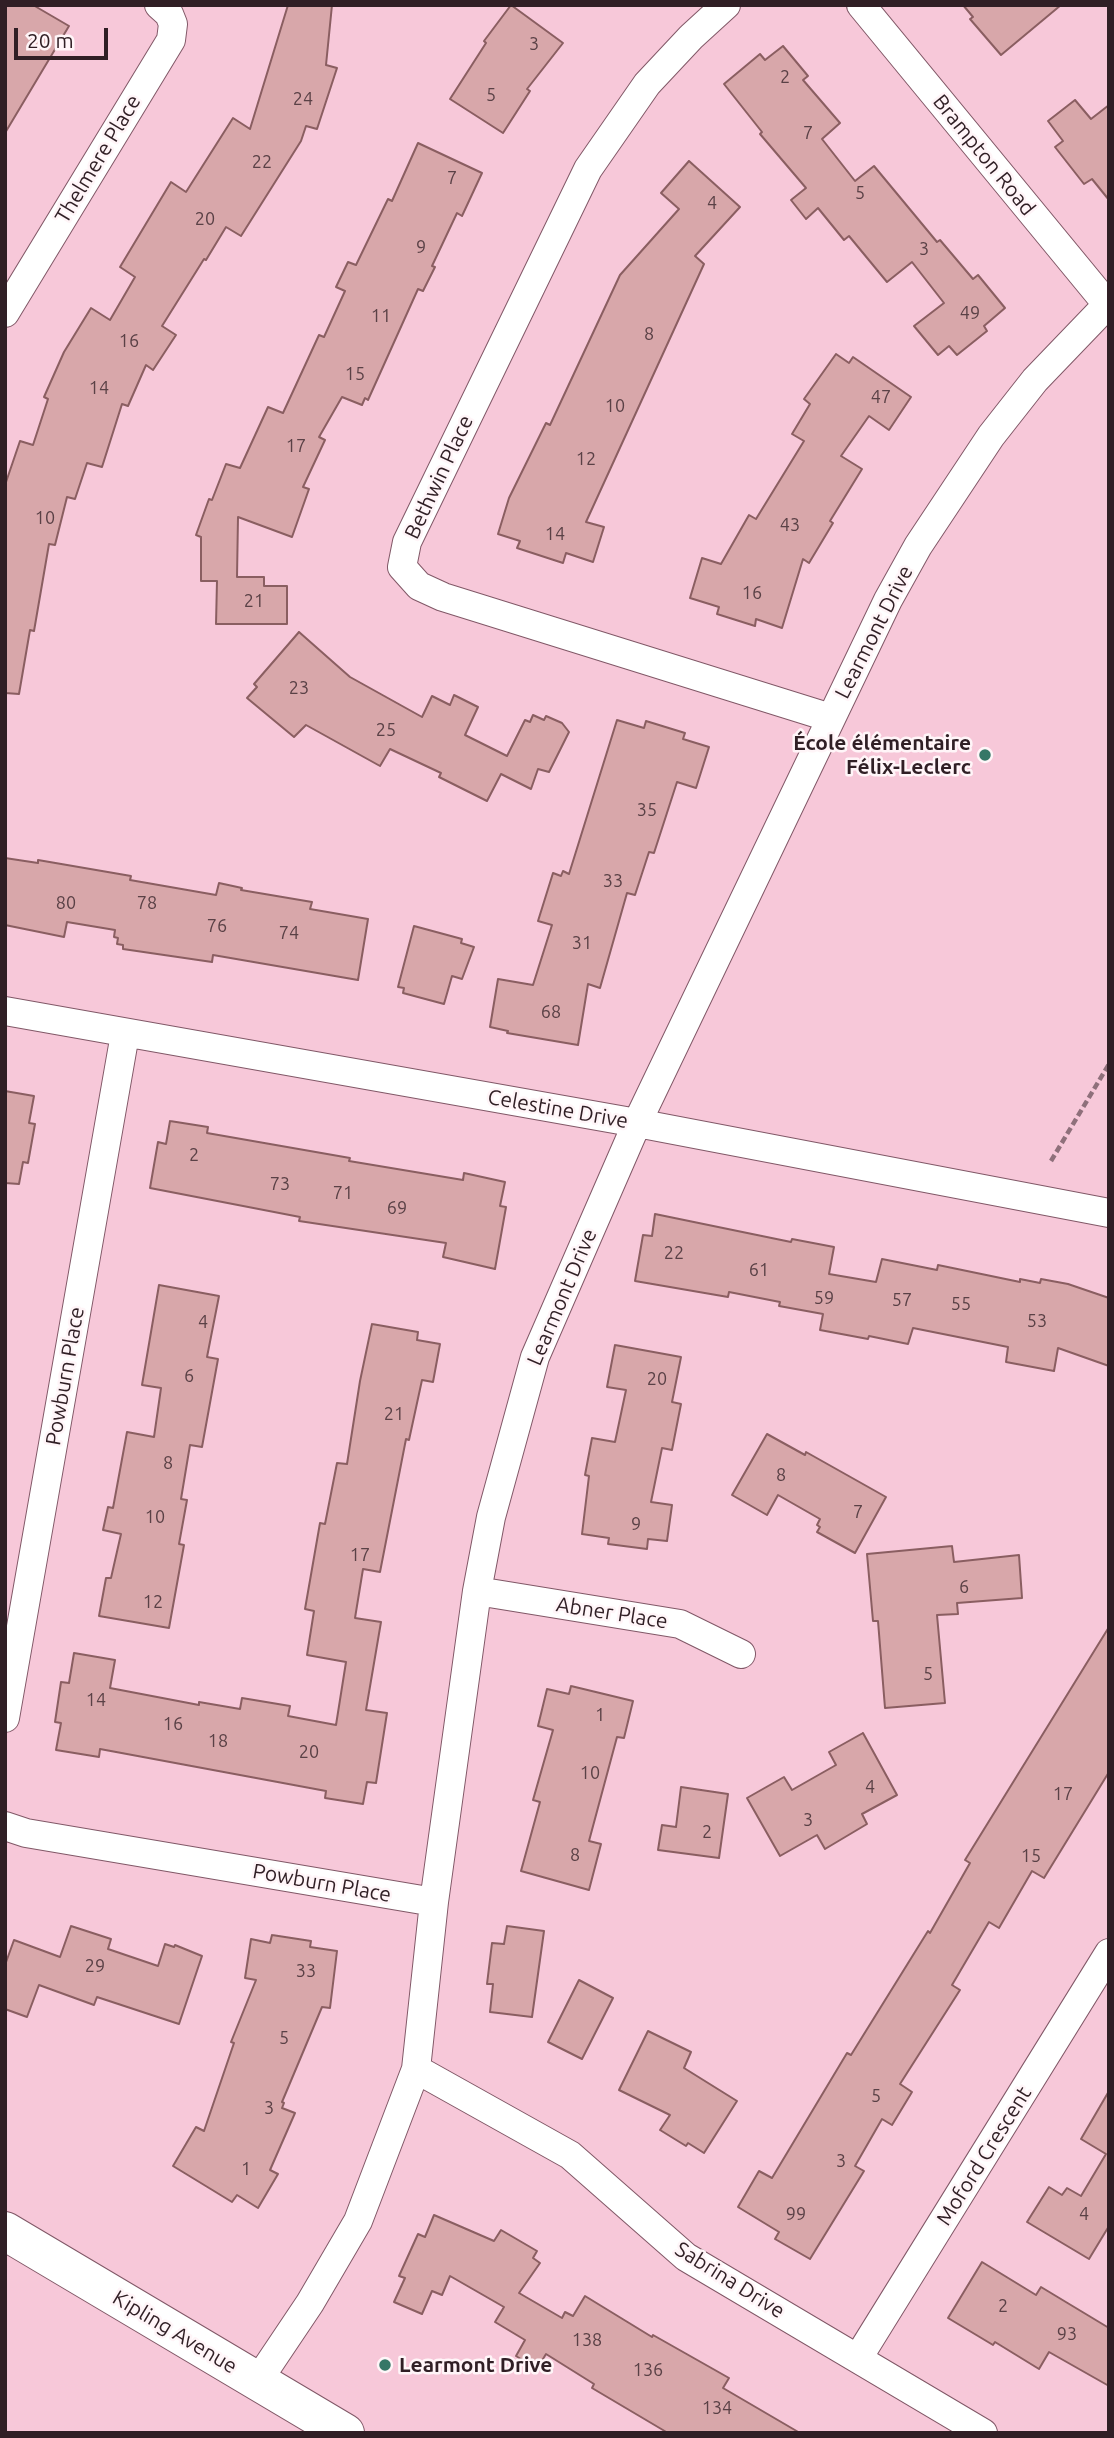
<!DOCTYPE html>
<html>
<head>
<meta charset="utf-8">
<style>
  body { margin:0 }
  #map { position:relative; width:1114px; height:2438px; overflow:hidden; background:#f7c8d9; font-family:Ubuntu,sans-serif }
  canvas { display:block }
  .frame { position:absolute; inset:0; border:7px solid #301f25; pointer-events:none }
  .scale { position:absolute; left:14px; top:28px; width:94px; height:32px; box-sizing:border-box; border:4px solid #301f25; border-top:0; padding-left:9px; font-size:21px; line-height:24px; white-space:nowrap; color:#301f25; -webkit-text-stroke:5px #fff5f8; paint-order:stroke }
</style>
</head>
<body>
<div id="map">
<canvas width="1114" height="2438"></canvas>
<div class="frame"></div>
<div class="scale">20 m</div>
</div>
<script>
const context = document.querySelector('canvas').getContext('2d');
context.lineJoin = 'round';
function fillPath(path, color) { context.fillStyle = color; context.fill(path, 'evenodd'); }
const poly = rows => new Path2D(rows.map(r => 'M' + r).join(''));
function strokePath(path, color, width, dash) { context.strokeStyle = color; context.lineWidth = width; context.lineCap = dash ? 'butt' : 'round'; context.setLineDash(dash || []); context.stroke(path); }
function label(font, color, halo, rows, align = 'center') {
  context.font = font + ' Ubuntu,sans-serif'; context.lineWidth = 5; context.setLineDash([]); context.textBaseline = 'middle'; context.strokeStyle = halo; context.fillStyle = color; for (const [text, x, y, turn = 0] of rows) {
    context.save(); context.translate(x, y); context.rotate((+turn || 0) * Math.PI / 180); context.textAlign = isNaN(turn) ? turn : align; if (halo) context.strokeText(text, 0, 0); context.fillText(text, 0, 0); context.restore();
  }
}
const building = poly([
  [5,5,33,5,69,26,5,133,5,5],
  [288,5,332,5,326,65,337,68,317,129,306,126,301,141,241,236,226,227,206,260,204,259,162,326,176,335,153,370,146,365,128,406,122,404,102,467,87,463,75,499,67,497,55,545,49,544,34,631,30,630,19,694,5,693,5,485,20,441,33,445,48,399,44,397,64,352,91,308,110,320,135,277,120,267,171,182,186,192,233,118,250,129,288,5],
  [511,5,563,43,527,89,530,91,503,133,450,99,486,43,484,41,511,5],
  [963,5,1061,5,1001,55,970,19,973,17,963,5],
  [783,46,808,76,803,80,840,123,822,139,855,181,874,166,937,242,940,240,973,279,978,275,1005,308,984,326,987,331,957,355,949,346,938,355,914,326,944,303,912,262,887,282,849,236,844,240,818,208,806,219,791,200,806,188,760,134,762,132,724,84,760,54,765,60,783,46],
  [1075,100,1091,119,1109,105,1109,200,1092,179,1084,184,1055,147,1063,141,1048,121,1075,100],
  [418,143,482,173,462,216,457,213,432,266,435,267,423,291,418,289,368,400,365,398,362,405,342,397,319,437,325,440,303,487,309,489,292,537,238,517,237,577,264,577,264,586,287,586,287,624,216,624,217,581,201,581,201,537,196,535,209,499,212,500,226,464,240,468,268,407,283,413,319,335,324,337,345,291,336,287,348,262,356,265,388,199,392,201,418,143],
  [689,161,740,207,695,256,704,264,586,522,604,527,593,562,566,553,563,563,517,548,520,541,498,534,509,498,546,423,550,425,620,275,679,209,661,193,689,161],
  [836,354,849,363,853,357,911,397,889,430,869,416,841,456,862,469,830,521,833,523,809,563,803,559,782,628,756,619,755,626,717,614,719,607,690,598,702,558,721,564,749,515,756,519,804,441,792,434,810,404,804,399,836,354],
  [299,632,350,677,422,717,432,696,450,705,454,695,478,707,465,735,507,756,525,720,530,722,533,715,544,720,546,716,562,723,569,732,549,772,538,769,531,789,501,774,487,801,439,777,441,773,390,749,380,766,306,725,294,737,247,698,257,687,254,684,299,632],
  [617,720,644,728,646,721,685,733,683,739,709,747,696,788,677,782,654,853,649,852,635,895,627,893,600,988,588,984,578,1045,507,1033,508,1031,490,1027,498,979,533,985,552,925,538,921,553,873,561,876,563,871,569,874,617,720],
  [5,858,38,863,38,860,131,876,130,880,216,895,219,883,242,888,241,890,312,902,310,909,368,919,358,980,213,955,212,962,123,949,123,945,117,944,118,938,114,937,115,930,67,922,64,937,5,925,5,858],
  [414,926,462,939,461,943,474,947,462,979,452,976,444,1004,403,993,404,988,398,987,414,926],
  [5,1091,34,1096,29,1123,35,1124,28,1163,23,1162,19,1184,5,1183,5,1091],
  [170,1121,208,1127,207,1133,350,1158,349,1161,463,1180,464,1173,505,1182,500,1206,506,1207,495,1269,443,1257,446,1243,299,1221,300,1217,150,1188,158,1142,166,1144,170,1121],
  [655,1214,791,1242,792,1239,834,1247,829,1274,876,1282,882,1259,937,1270,938,1265,1020,1282,1020,1279,1040,1283,1041,1279,1068,1284,1109,1298,1109,1366,1058,1348,1054,1371,1006,1362,1008,1347,913,1328,908,1344,869,1336,868,1339,820,1330,823,1314,779,1306,780,1302,729,1292,728,1297,635,1281,643,1235,652,1236,655,1214],
  [159,1285,219,1296,207,1357,218,1359,202,1447,190,1445,181,1499,187,1500,179,1544,184,1545,169,1628,99,1616,106,1578,111,1578,121,1534,103,1530,108,1507,113,1508,127,1432,154,1437,161,1388,142,1385,159,1285],
  [372,1324,418,1332,417,1340,440,1344,433,1382,422,1380,409,1440,406,1439,380,1572,363,1569,355,1618,381,1622,366,1710,387,1713,376,1783,367,1782,363,1804,325,1798,326,1791,100,1749,99,1757,56,1750,61,1723,55,1722,61,1682,69,1683,74,1653,115,1660,110,1688,199,1705,199,1702,240,1709,242,1698,290,1706,288,1716,336,1725,346,1662,307,1655,314,1611,305,1609,320,1523,325,1524,337,1463,347,1464,360,1381,372,1324],
  [615,1345,681,1357,672,1402,681,1404,672,1450,662,1448,651,1502,672,1505,667,1541,648,1539,647,1549,608,1544,609,1538,582,1534,589,1476,585,1475,592,1438,615,1442,626,1390,607,1387,615,1345],
  [767,1434,805,1455,806,1452,886,1497,855,1553,817,1532,820,1527,817,1525,820,1519,778,1495,767,1515,732,1495,767,1434],
  [952,1546,954,1562,1019,1555,1022,1598,957,1603,958,1614,937,1615,945,1703,885,1708,878,1621,873,1621,867,1554,952,1546],
  [1109,1627,1109,1772,1044,1878,1032,1871,999,1928,989,1922,952,1985,960,1990,900,2084,912,2092,892,2125,882,2119,855,2166,864,2171,810,2259,775,2239,779,2232,738,2207,759,2171,772,2178,847,2053,851,2055,928,1931,930,1933,970,1863,965,1860,1109,1627],
  [571,1686,633,1701,624,1738,617,1737,589,1841,601,1844,589,1890,521,1871,540,1802,533,1800,553,1730,538,1726,547,1689,569,1694,571,1686],
  [863,1733,897,1795,862,1814,867,1824,825,1849,817,1835,780,1856,747,1798,784,1777,792,1790,836,1765,829,1752,863,1733],
  [681,1787,728,1794,719,1858,658,1850,662,1825,676,1827,681,1787],
  [71,1926,111,1939,108,1949,158,1966,165,1944,174,1947,175,1945,202,1956,179,2024,97,1997,94,2005,39,1985,27,2017,5,2009,5,1965,14,1940,60,1957,71,1926],
  [507,1926,544,1931,532,2017,490,2012,493,1984,487,1984,492,1943,504,1944,507,1926],
  [272,1935,311,1941,310,1947,337,1951,330,2008,322,2007,282,2102,284,2103,282,2108,295,2113,270,2170,278,2174,258,2208,237,2195,232,2202,173,2166,196,2127,204,2131,234,2043,231,2042,256,1980,245,1978,251,1939,270,1943,272,1935],
  [579,1980,613,1998,582,2059,548,2042,579,1980],
  [648,2031,691,2052,684,2068,737,2101,704,2153,688,2143,686,2146,660,2130,670,2115,619,2090,648,2031],
  [1109,2091,1109,2226,1089,2259,1027,2222,1049,2187,1062,2195,1067,2188,1081,2196,1106,2154,1081,2139,1109,2091],
  [434,2215,494,2241,501,2230,537,2251,533,2258,540,2263,519,2293,562,2318,565,2312,573,2316,585,2296,652,2337,653,2335,729,2378,723,2388,800,2433,668,2433,592,2388,594,2384,546,2354,537,2369,516,2356,525,2340,495,2322,504,2307,450,2276,442,2295,432,2291,422,2314,394,2302,405,2278,399,2276,418,2234,425,2237,434,2215],
  [982,2262,1036,2295,1041,2287,1109,2328,1109,2386,1049,2352,1039,2369,995,2342,993,2345,948,2318,982,2262]
]);
fillPath(building, '#d8a7aa');
strokePath(building, '#8a5e61', 2);
const minor = poly([
  [726,5,691,37,647,84,588,169,407,542,402,567,419,586,443,597,831,718],
  [861,5,1107,304],
  [5,313,171,40,173,24,169,14,159,5],
  [5,1011,637,1123,1109,1213],
  [477,1591,680,1624,741,1654],
  [5,1718,125,1034],
  [5,1826,26,1833,434,1902],
  [416,2069,570,2155,686,2257,983,2433],
  [858,2358,1109,1953],
  [257,2382,310,2303,358,2221,416,2069,434,1902,477,1591,491,1517,535,1357,637,1123,888,600,918,546,991,436,1035,380,1109,303]
]);
const secondary = poly([
  [5,2231,345,2433]
]);
strokePath(minor, '#815867', 30);
strokePath(secondary, '#815867', 40);
strokePath(poly([
  [1051,1161,1109,1064]
]), '#8f707b', 4.5, [7, 3.5]);
strokePath(minor, '#fff', 28);
strokePath(secondary, '#fff', 38);
for (const [x, y, r, color] of [
  [985,755,7,"#367767"],
  [385,2365,7,"#367767"]
]) { const dot = new Path2D(); dot.arc(x, y, r, 0, 2 * Math.PI); context.fillStyle = color; context.fill(dot); strokePath(dot, '#fff5f8', 2.5); }
label('18px', '#5a4146', null, [
  ["3",534,44],
  ["2",785,77],
  ["5",491,95],
  ["24",303,99],
  ["7",808,133],
  ["22",262,162],
  ["7",452,178],
  ["5",860,193],
  ["4",712,203],
  ["20",205,219],
  ["9",421,247],
  ["3",924,249],
  ["49",970,313],
  ["11",381,316],
  ["8",649,334],
  ["16",129,341],
  ["15",355,374],
  ["14",99,388],
  ["47",881,397],
  ["10",615,406],
  ["17",296,446],
  ["12",586,459],
  ["10",45,518],
  ["43",790,525],
  ["14",555,534],
  ["16",752,593],
  ["21",254,601],
  ["23",299,688],
  ["25",386,730],
  ["35",647,810],
  ["33",613,881],
  ["80",66,903],
  ["78",147,903],
  ["76",217,926],
  ["74",289,933],
  ["31",582,943],
  ["68",551,1012],
  ["2",194,1155],
  ["73",280,1184],
  ["71",343,1193],
  ["69",397,1208],
  ["22",674,1253],
  ["61",759,1270],
  ["59",824,1298],
  ["57",902,1300],
  ["55",961,1304],
  ["53",1037,1321],
  ["4",203,1322],
  ["6",189,1376],
  ["20",657,1379],
  ["21",394,1414],
  ["8",168,1463],
  ["8",781,1475],
  ["7",858,1512],
  ["10",155,1517],
  ["9",636,1524],
  ["17",360,1555],
  ["6",964,1587],
  ["12",153,1602],
  ["5",928,1674],
  ["14",96,1700],
  ["1",600,1715],
  ["16",173,1724],
  ["18",218,1741],
  ["20",309,1752],
  ["10",590,1773],
  ["4",870,1787],
  ["17",1063,1794],
  ["3",808,1820],
  ["2",707,1832],
  ["8",575,1855],
  ["15",1031,1856],
  ["29",95,1966],
  ["33",306,1971],
  ["5",284,2038],
  ["5",876,2096],
  ["3",269,2108],
  ["3",841,2161],
  ["1",246,2169],
  ["99",796,2214],
  ["4",1084,2214],
  ["2",1003,2306],
  ["93",1067,2334],
  ["138",587,2340],
  ["136",648,2370],
  ["134",717,2408]
]);
label('21px', '#301f25', '#fff5f8', [
  ["Brampton Road",984,155,51],
  ["Thelmere Place",98,159,-59],
  ["Bethwin Place",439,477,-65],
  ["Learmont Drive",874,632,-63],
  ["Celestine Drive",558,1109,10],
  ["Learmont Drive",562,1297,-67],
  ["Powburn Place",65,1376,-80],
  ["Abner Place",612,1613,9],
  ["Powburn Place",322,1883,10],
  ["Moford Crescent",984,2156,-58],
  ["Sabrina Drive",730,2280,32],
  ["Kipling Avenue",175,2332,31]
]);
label('bold 21px', '#301f25', '#fff5f8', [
  ["École élémentaire",971,743],
  ["Félix-Leclerc",971,767],
  ["Learmont Drive",399,2365,"left"]
], 'right');
</script>
</body>
</html>
